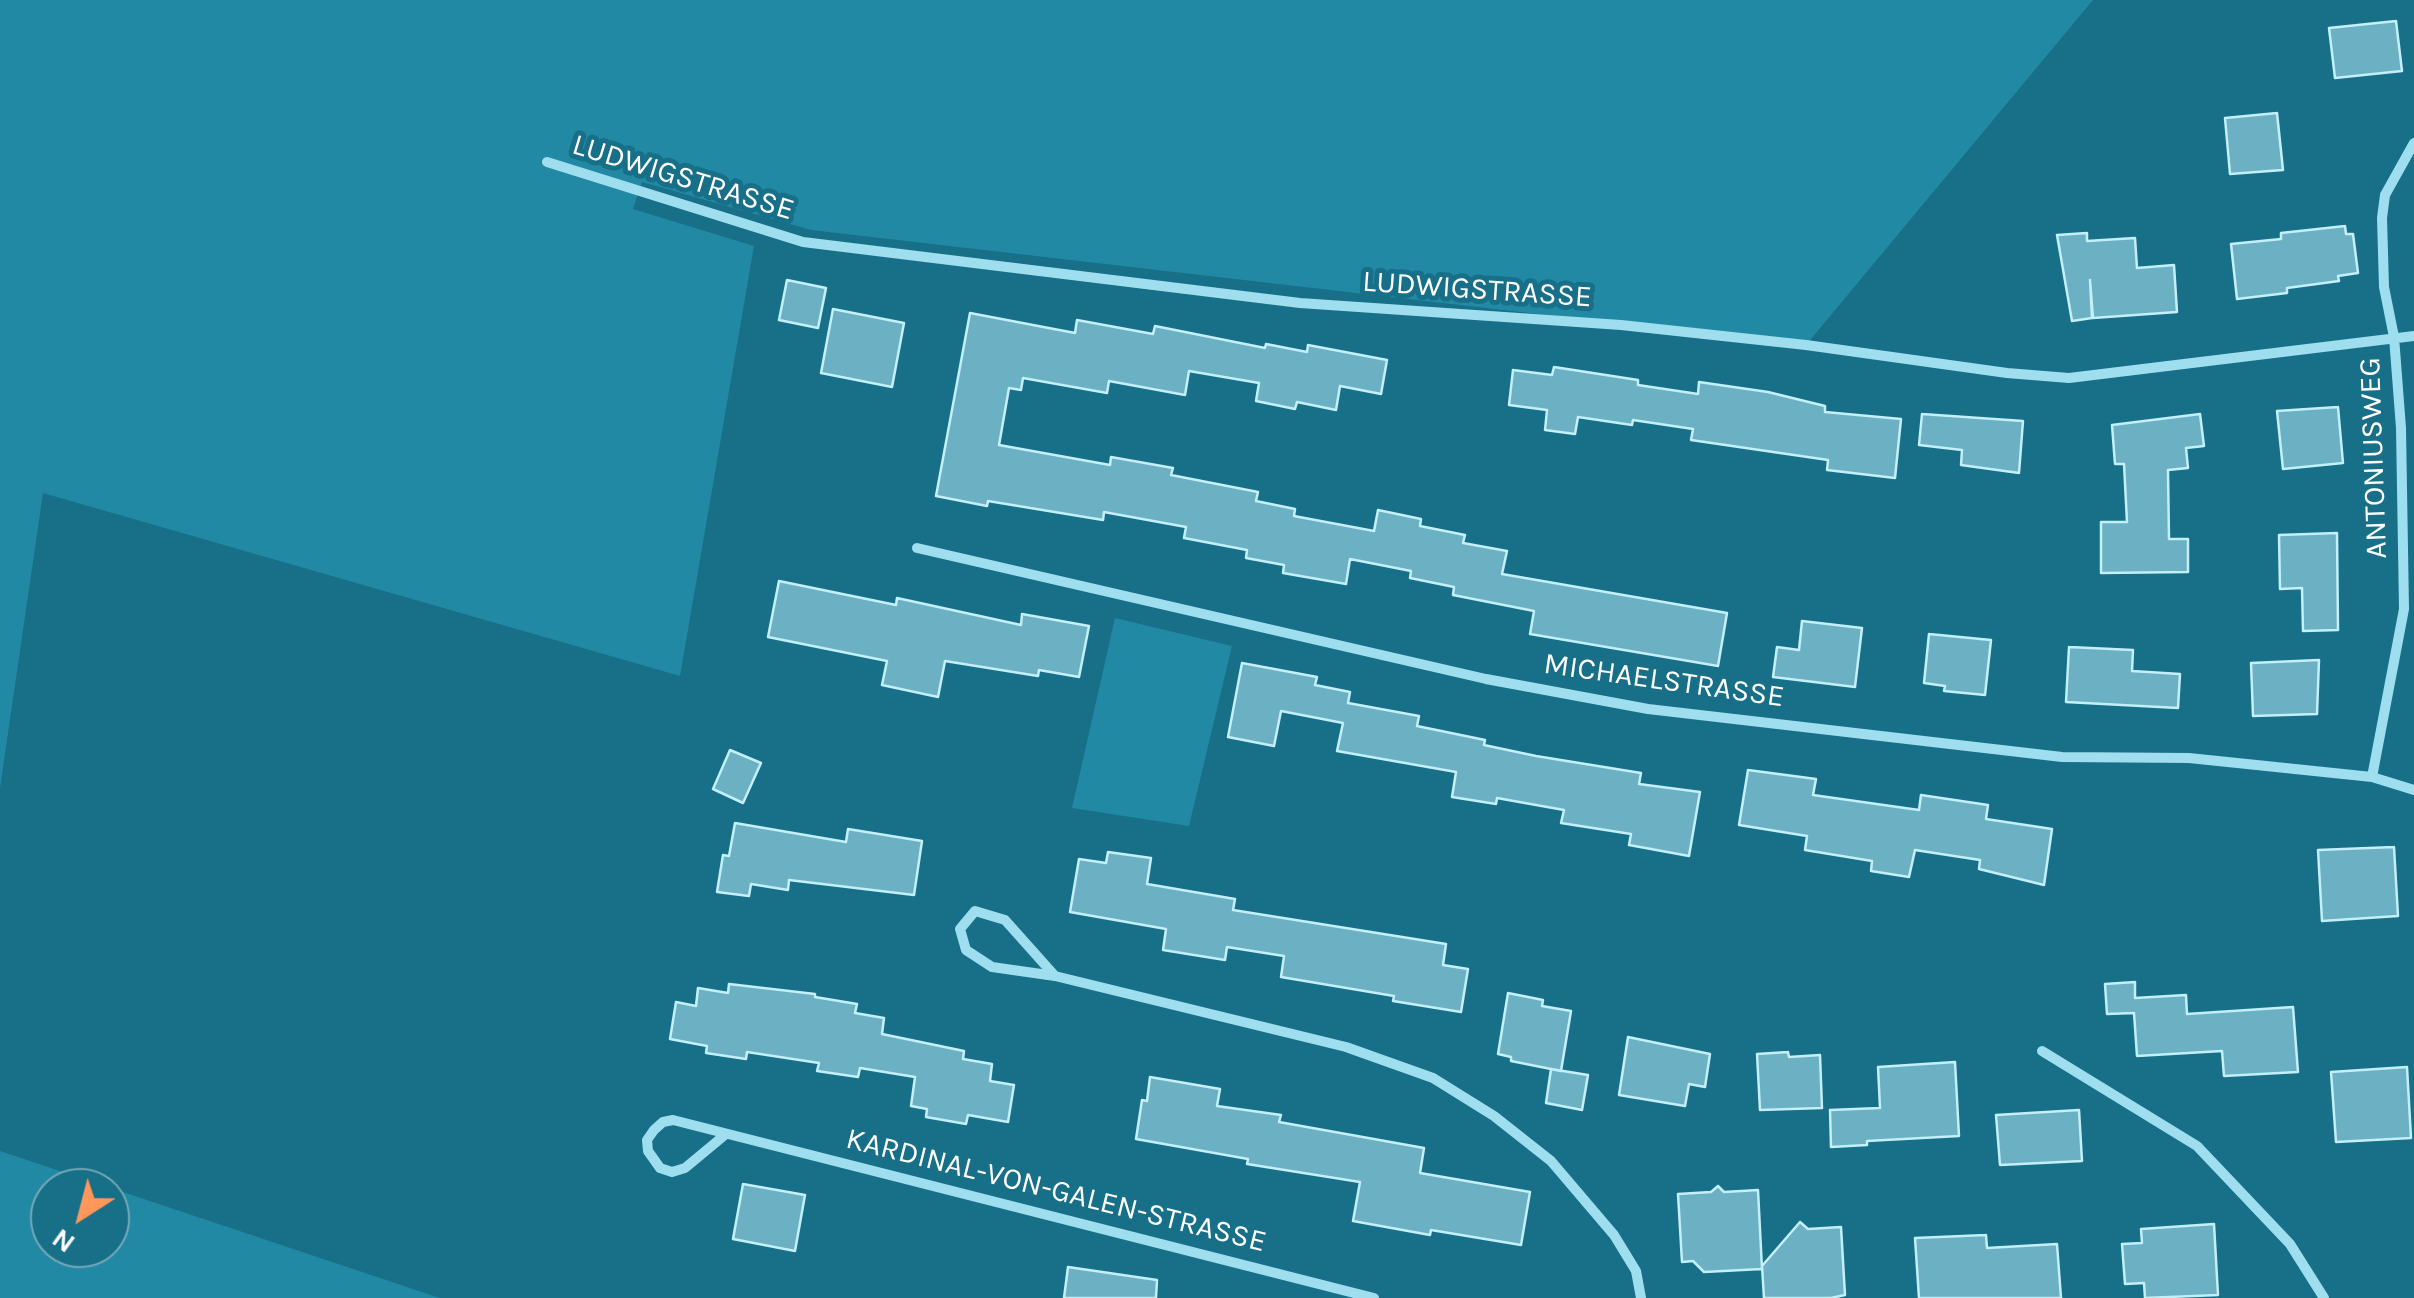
<!DOCTYPE html>
<html>
<head>
<meta charset="utf-8">
<style>
  body { margin:0 }
  #map { position:relative; width:2414px; height:1298px; overflow:hidden; background:#176f88; font-family:Karla,sans-serif }
  canvas { display:block }
  .north { position:absolute; left:30px; top:1168px; width:100px; height:100px; box-sizing:border-box; background:#176f88; border:2px solid #74a9b8; border-radius:50%; rotate:216deg; font-size:28px; font-weight:700; line-height:40px; text-align:center; color:#fff }
  .north::after { content:''; display:block; margin:auto; width:35px; height:45px; background:#ff975a; clip-path:polygon(50% 0,100% 100%,50% 72%,0 100%) }
</style>
</head>
<body>
<div id="map">
<canvas width="2414" height="1298"></canvas>
<div class="north">N</div>
</div>
<script>
const context = document.querySelector('canvas').getContext('2d');
context.lineJoin = 'round';
function fillPath(path, color) { context.fillStyle = color; context.fill(path, 'evenodd'); }
const poly = rows => new Path2D(rows.map(r => 'M' + r).join(''));
function strokePath(path, color, width, dash) { context.strokeStyle = color; context.lineWidth = width; context.lineCap = dash ? 'butt' : 'round'; context.setLineDash(dash || []); context.stroke(path); }
function label(font, color, halo, rows, align = 'center') {
  context.font = font + ' Karla,sans-serif'; context.lineWidth = 10; context.setLineDash([]); context.textBaseline = 'middle'; context.strokeStyle = halo; context.fillStyle = color; for (const [text, x, y, turn = 0] of rows) {
    context.save(); context.translate(x, y); context.rotate((+turn || 0) * Math.PI / 180); context.textAlign = isNaN(turn) ? turn : align; if (halo) context.strokeText(text, 0, 0); context.fillText(text, 0, 0); context.restore();
  }
}
fillPath(poly([
  [0,0,2093,0,1806,345,811,230,642,182,633,209,754,246,680,676,43,493,0,788],
  [1115,618,1232,646,1189,826,1072,808],
  [0,1151,440,1298,0,1298],
  [50,1188,110,1188,110,1248,50,1248]
]), '#2289a4');
const building = poly([
  [2396,21,2402,71,2335,78,2329,28,2396,21],
  [2277,113,2283,170,2230,174,2225,118,2277,113],
  [2345,226,2346,234,2353,234,2358,273,2338,276,2339,281,2287,288,2287,293,2237,299,2231,244,2281,239,2281,233,2345,226],
  [2087,233,2087,241,2135,238,2137,268,2174,265,2177,312,2093,318,2090,280,2092,318,2072,321,2057,235,2087,233],
  [787,280,826,288,818,328,779,320,787,280],
  [833,309,904,323,892,387,821,373,833,309],
  [970,313,1075,333,1077,320,1153,334,1155,326,1265,348,1266,344,1307,352,1308,345,1387,360,1381,394,1340,386,1336,410,1297,402,1295,409,1256,401,1259,383,1189,371,1185,395,1109,381,1107,393,1023,378,1021,390,1009,388,999,445,1110,465,1111,457,1173,468,1171,475,1258,492,1256,501,1295,509,1294,516,1374,531,1378,510,1421,519,1420,526,1465,535,1463,543,1507,551,1502,574,1727,613,1718,666,1530,634,1534,611,1453,595,1454,587,1410,578,1411,571,1350,559,1346,584,1283,573,1284,565,1246,558,1247,550,1184,538,1186,527,1104,512,1103,520,988,501,987,506,936,496,970,313],
  [1554,367,1638,380,1638,385,1698,394,1699,382,1768,392,1825,406,1825,412,1901,419,1895,478,1827,470,1828,460,1691,440,1693,429,1633,420,1632,425,1578,417,1575,434,1545,430,1547,410,1509,405,1513,370,1552,375,1554,367],
  [2338,407,2343,463,2283,469,2277,411,2338,407],
  [1922,414,2023,421,2019,473,1961,465,1962,450,1919,445,1922,414],
  [2200,414,2204,446,2186,448,2188,468,2168,470,2169,539,2188,539,2188,572,2101,573,2101,522,2127,522,2124,464,2115,464,2112,425,2200,414],
  [2337,533,2338,630,2303,631,2302,588,2280,589,2279,535,2337,533],
  [779,581,896,605,897,598,1021,625,1022,614,1089,626,1079,677,1039,670,1038,676,945,661,938,697,882,685,887,661,768,637,779,581],
  [1802,621,1862,628,1855,687,1773,677,1777,647,1799,650,1802,621],
  [1929,634,1991,640,1985,695,1944,691,1945,686,1924,683,1929,634],
  [2069,647,2133,650,2132,671,2180,674,2178,708,2066,702,2069,647],
  [2319,660,2317,714,2253,716,2251,663,2319,660],
  [1242,663,1317,677,1315,685,1350,692,1348,703,1419,716,1417,726,1485,740,1484,745,1536,756,1641,773,1639,784,1700,792,1689,856,1629,845,1631,834,1561,823,1564,810,1497,798,1496,804,1452,797,1456,772,1337,751,1343,723,1281,711,1274,746,1228,737,1242,663],
  [730,750,761,763,743,803,713,789,730,750],
  [1748,770,1816,779,1813,795,1919,810,1921,795,1988,805,1986,819,2052,829,2044,885,1979,869,1980,860,1915,850,1909,877,1871,871,1872,861,1805,850,1807,836,1739,825,1748,770],
  [735,823,846,842,848,829,922,841,914,895,789,880,788,890,751,884,749,896,717,892,723,855,729,856,735,823],
  [2394,847,2398,916,2322,921,2318,850,2394,847],
  [1108,852,1151,858,1147,884,1235,899,1233,910,1446,944,1443,965,1468,969,1461,1012,1393,1001,1394,996,1281,977,1284,956,1227,947,1225,960,1163,950,1166,929,1070,912,1079,859,1106,863,1108,852],
  [2135,982,2135,998,2186,995,2187,1014,2293,1007,2298,1072,2224,1076,2222,1051,2137,1056,2134,1013,2107,1014,2105,984,2135,982],
  [729,984,815,994,815,997,857,1004,855,1013,884,1018,882,1034,964,1051,963,1059,992,1064,990,1081,1014,1085,1008,1122,968,1115,966,1124,926,1117,927,1109,911,1106,915,1077,860,1068,858,1077,817,1071,819,1063,747,1052,746,1059,706,1053,707,1046,670,1039,676,1002,696,1006,698,988,728,993,729,984],
  [1508,993,1543,1000,1542,1006,1571,1011,1561,1071,1511,1061,1511,1057,1498,1054,1508,993],
  [1628,1037,1710,1054,1705,1087,1689,1084,1685,1106,1619,1095,1628,1037],
  [1788,1052,1789,1057,1820,1055,1822,1108,1760,1110,1757,1054,1788,1052],
  [1955,1062,1959,1136,1867,1141,1867,1145,1831,1147,1830,1110,1880,1108,1878,1067,1955,1062],
  [2407,1067,2411,1138,2336,1142,2331,1072,2407,1067],
  [1551,1069,1588,1075,1582,1110,1546,1103,1551,1069],
  [1150,1077,1220,1089,1217,1106,1281,1115,1279,1122,1424,1148,1420,1173,1530,1192,1521,1245,1431,1230,1430,1235,1353,1221,1360,1182,1247,1164,1248,1159,1136,1139,1142,1100,1147,1101,1150,1077],
  [2079,1110,2082,1161,2000,1165,1996,1115,2079,1110],
  [743,1184,805,1195,795,1251,733,1239,743,1184],
  [1718,1186,1724,1192,1758,1190,1762,1269,1704,1272,1693,1261,1682,1262,1678,1194,1711,1192,1718,1186],
  [1800,1222,1808,1229,1841,1227,1845,1295,1831,1298,1764,1298,1762,1266,1800,1222],
  [2214,1224,2218,1295,2145,1298,2144,1283,2125,1284,2122,1244,2142,1243,2141,1229,2214,1224],
  [1986,1235,1987,1248,2057,1244,2061,1298,1919,1298,1915,1238,1986,1235],
  [1068,1267,1157,1280,1156,1298,1064,1298,1068,1267]
]);
fillPath(building, '#6bb1c3');
strokePath(building, '#c3effa', 2.5);
strokePath(poly([
  [547,162,803,242,1300,303,1621,325,1806,345,2007,373,2069,378,2414,336],
  [917,548,1486,679,1648,709,2062,757,2189,758,2372,777,2414,790],
  [2372,777,2404,609,2401,428,2394,337,2384,287,2382,218,2385,195,2414,143],
  [1055,976,1005,920,975,911,960,929,966,950,992,967,1055,976,1346,1047,1433,1078,1494,1116,1551,1161,1614,1235,1636,1271,1641,1298],
  [2042,1051,2197,1146,2290,1244,2324,1298],
  [726,1134,685,1168,672,1172,660,1168,648,1151,647,1140,654,1130,663,1122,673,1120,1374,1298]
]), '#9edeee', 10);
label('30px', '#fff', '#176f88', [
  ["LUDWIGSTRASSE",683,178,17],
  ["LUDWIGSTRASSE",1477,290,4],
  ["ANTONIUSWEG",2374,458,-92],
  ["MICHAELSTRASSE",1664,681,8],
  ["KARDINAL-VON-GALEN-STRASSE",1056,1191,14]
]);
</script>
</body>
</html>
